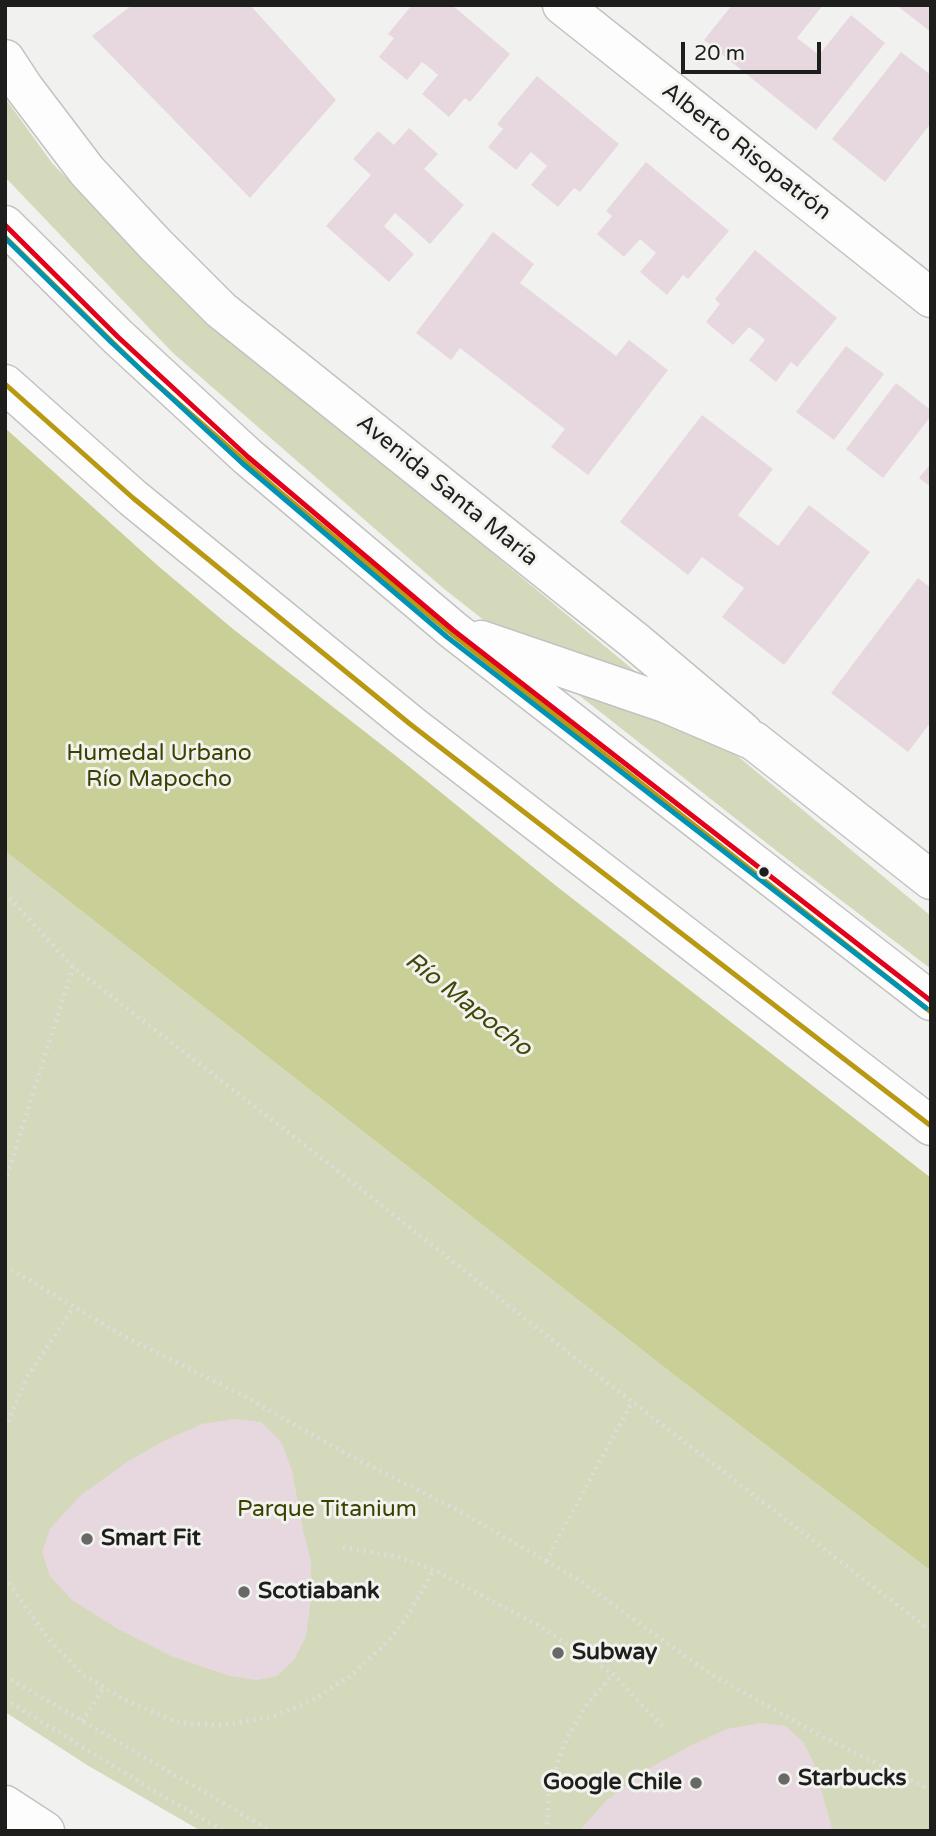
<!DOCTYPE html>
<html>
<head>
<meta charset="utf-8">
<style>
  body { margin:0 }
  #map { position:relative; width:936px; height:1836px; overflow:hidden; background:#f1f1f0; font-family:"Varela Round",sans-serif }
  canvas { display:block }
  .frame { position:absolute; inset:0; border:7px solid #1e1e1d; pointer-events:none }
  .scale { position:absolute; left:681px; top:42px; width:140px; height:32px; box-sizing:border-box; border:4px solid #1e1e1d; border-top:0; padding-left:9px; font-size:21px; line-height:24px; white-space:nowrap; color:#1e1e1d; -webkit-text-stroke:5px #f2f2ef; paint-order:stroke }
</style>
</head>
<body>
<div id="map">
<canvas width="936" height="1836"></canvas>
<div class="frame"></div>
<div class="scale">20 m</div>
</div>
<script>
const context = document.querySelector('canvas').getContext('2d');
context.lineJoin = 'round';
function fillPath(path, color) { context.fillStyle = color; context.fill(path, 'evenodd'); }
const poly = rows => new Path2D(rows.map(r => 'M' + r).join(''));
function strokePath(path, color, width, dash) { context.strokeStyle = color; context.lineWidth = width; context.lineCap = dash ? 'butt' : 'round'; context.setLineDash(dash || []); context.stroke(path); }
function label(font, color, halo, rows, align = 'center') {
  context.font = font + ' "Varela Round",sans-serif'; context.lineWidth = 6; context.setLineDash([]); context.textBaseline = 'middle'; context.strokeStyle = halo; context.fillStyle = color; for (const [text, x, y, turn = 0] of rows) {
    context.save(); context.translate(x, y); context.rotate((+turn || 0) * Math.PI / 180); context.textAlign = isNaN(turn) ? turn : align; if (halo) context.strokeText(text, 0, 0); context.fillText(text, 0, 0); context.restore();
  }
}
fillPath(poly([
  [5,98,52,163,173,289,931,916,931,969,778,852,443,588,173,353,5,177],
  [5,851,674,1375,931,1571,931,1831,201,1831,87,1765,5,1712]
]), '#d5d9bb');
fillPath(poly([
  [5,428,157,565,233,629,396,756,555,885,931,1178,931,1571,674,1375,5,851]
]), '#c9cf96');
fillPath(poly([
  [132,5,250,5,336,100,250,198,92,36],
  [412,5,452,5,510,54,470,102,465,98,449,117,422,94,438,75,430,68,422,62,407,80,379,57,394,38,388,34],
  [732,5,823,5,797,38,819,55,851,15,885,43,816,130,704,40],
  [896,5,931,5,931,32],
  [901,52,931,75,931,123,885,182,832,139],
  [537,76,619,144,580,192,574,188,558,207,531,185,547,166,531,152,516,170,488,147,503,129,497,124],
  [409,128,438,154,424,169,464,205,430,244,395,213,384,226,414,254,389,282,326,226,371,175,353,159,378,131,394,145],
  [646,162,729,231,688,279,683,275,667,295,640,272,656,253,640,239,624,257,597,234,612,216,606,211],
  [493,232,534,264,520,283,616,356,629,340,668,370,588,475,551,447,565,429,460,348,451,360,416,333],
  [755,250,837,318,797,367,791,362,776,382,749,360,765,340,757,333,749,327,733,345,706,322,720,304,715,299],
  [846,346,884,374,834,440,796,412],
  [896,383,931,410,931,416,883,478,846,449],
  [702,415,773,469,738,515,778,546,809,505,870,552,784,665,722,617,744,588,702,557,688,575,620,522],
  [931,463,931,487,919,478],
  [918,578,931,588,931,722,908,752,831,693],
  [236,1419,261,1422,281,1442,292,1470,303,1531,311,1561,310,1606,306,1636,294,1660,277,1676,257,1680,230,1676,171,1656,118,1629,72,1600,50,1576,42,1552,50,1529,81,1495,127,1462,164,1441,202,1424],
  [761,1723,786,1726,804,1743,813,1762,833,1831,579,1831,607,1800,653,1766,690,1746,727,1729]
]), '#e7d8df');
const minor = poly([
  [562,5,931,298],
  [5,59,24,88,87,171,155,244,221,310,635,641,743,732]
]);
const tertiary = poly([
  [754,741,931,880]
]);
const secondary = poly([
  [5,1805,45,1831]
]);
const primary = poly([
  [5,225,118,337,248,457,453,630,931,1001],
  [481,640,665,703,754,741]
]);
const motorway = poly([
  [5,384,133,498,410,724,931,1126]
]);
strokePath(minor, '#c2c2c1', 41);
strokePath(tertiary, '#c2c2c1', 41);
strokePath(secondary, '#c2c2c1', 41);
strokePath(primary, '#c2c2c1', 41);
strokePath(motorway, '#c2c2c1', 41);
strokePath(poly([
  [5,893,73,967,310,1149,579,1361,931,1631],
  [5,1182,73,967],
  [5,1266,125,1337,246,1397,341,1451,459,1511,579,1580,709,1673,825,1738,931,1790],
  [5,1428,28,1375,74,1307],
  [343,1547,399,1557,434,1570,537,1625,613,1674,663,1727],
  [546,1561,632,1402],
  [5,1577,47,1637,82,1674,123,1699,169,1719,187,1724,223,1725,272,1717,313,1700,349,1677,381,1648,395,1633,408,1615,434,1570],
  [5,1676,271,1831],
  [5,1699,154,1791,224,1831],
  [82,1721,104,1687],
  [547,1831,549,1796,559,1757,569,1735,586,1706,613,1674]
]), '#dddddc', 4.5, [2, 5]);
strokePath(minor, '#fdfdfd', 38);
strokePath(tertiary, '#fdfdfd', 38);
strokePath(secondary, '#fdfdfd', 38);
strokePath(primary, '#fdfdfd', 38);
strokePath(motorway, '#fdfdfd', 38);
strokePath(poly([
  [5,237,145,374,280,492,452,634,931,1012],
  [5,384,133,498,410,724,931,1126]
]), '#b99812', 5);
strokePath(poly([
  [5,225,118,337,248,457,453,630,931,1001]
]), '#e2001a', 5);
strokePath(poly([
  [5,238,112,343,242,463,447,637,926,1008]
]), '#0093b3', 5);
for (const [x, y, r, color] of [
  [764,872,6,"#1e1e1d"],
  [87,1539,7,"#686867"],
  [244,1592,7,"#686867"],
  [558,1653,7,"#686867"],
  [784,1779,7,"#686867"],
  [696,1783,7,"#686867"]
]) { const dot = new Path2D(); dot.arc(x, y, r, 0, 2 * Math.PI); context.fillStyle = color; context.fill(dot); strokePath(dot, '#f2f2ef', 2.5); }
label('23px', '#1e1e1d', '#f2f2ef', [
  ["Alberto Risopatrón",746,152,38],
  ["Avenida Santa María",447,491,39]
]);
label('23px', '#3c4100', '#f2f2ef', [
  ["Humedal Urbano",159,754],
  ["Río Mapocho",159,780],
  ["Parque Titanium",327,1510]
]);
label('bold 23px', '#1e1e1d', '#f2f2ef', [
  ["Smart Fit",101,1539],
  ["Scotiabank",258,1592],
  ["Subway",572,1653],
  ["Starbucks",798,1779],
  ["Google Chile",682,1783,"right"]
], 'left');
label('italic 24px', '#434809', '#f2f2ef', [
  ["Río Mapocho",468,1005,38]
]);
</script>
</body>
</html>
